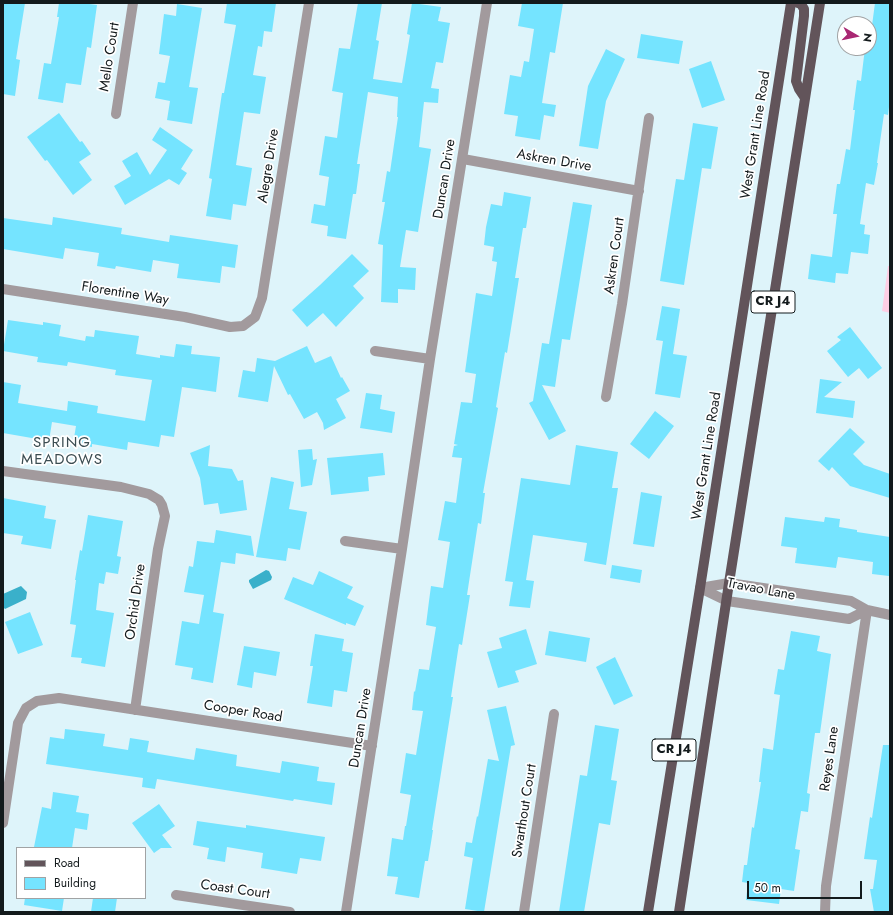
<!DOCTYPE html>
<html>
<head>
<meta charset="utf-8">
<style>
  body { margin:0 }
  #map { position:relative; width:893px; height:915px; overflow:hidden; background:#def4fa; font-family:Jost,sans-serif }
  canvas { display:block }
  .frame { position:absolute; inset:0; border:4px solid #131a1c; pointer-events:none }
  .legend { position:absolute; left:16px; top:847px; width:130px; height:52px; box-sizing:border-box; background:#fff; border:1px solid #a1a3a4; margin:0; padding:5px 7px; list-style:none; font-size:12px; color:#131a1c }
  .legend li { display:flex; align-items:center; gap:8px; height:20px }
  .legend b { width:20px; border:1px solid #a1a3a4 }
  .north { position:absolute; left:837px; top:16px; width:40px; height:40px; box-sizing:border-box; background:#fff; border:1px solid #a1a3a4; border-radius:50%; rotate:99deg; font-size:11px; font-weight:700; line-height:16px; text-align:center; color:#131a1c }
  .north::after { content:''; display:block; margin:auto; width:14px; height:18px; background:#a92773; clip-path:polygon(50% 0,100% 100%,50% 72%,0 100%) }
  .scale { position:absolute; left:747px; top:881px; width:115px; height:18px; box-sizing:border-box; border:2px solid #131a1c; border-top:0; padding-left:5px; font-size:12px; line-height:14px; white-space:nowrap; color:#131a1c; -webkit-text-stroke:3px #fff; paint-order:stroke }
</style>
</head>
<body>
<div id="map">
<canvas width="893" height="915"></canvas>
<div class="frame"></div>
<ul class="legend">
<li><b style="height:5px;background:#62545a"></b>Road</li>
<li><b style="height:11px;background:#75e4ff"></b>Building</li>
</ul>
<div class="north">N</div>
<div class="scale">50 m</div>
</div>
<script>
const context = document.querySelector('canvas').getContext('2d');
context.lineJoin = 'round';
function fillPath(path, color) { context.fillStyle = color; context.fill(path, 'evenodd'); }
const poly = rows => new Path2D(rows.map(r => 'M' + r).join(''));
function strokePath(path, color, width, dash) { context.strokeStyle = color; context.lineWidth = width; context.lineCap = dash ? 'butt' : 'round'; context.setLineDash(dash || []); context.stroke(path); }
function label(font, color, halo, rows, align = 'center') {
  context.font = font + ' Jost,sans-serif'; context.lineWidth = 3.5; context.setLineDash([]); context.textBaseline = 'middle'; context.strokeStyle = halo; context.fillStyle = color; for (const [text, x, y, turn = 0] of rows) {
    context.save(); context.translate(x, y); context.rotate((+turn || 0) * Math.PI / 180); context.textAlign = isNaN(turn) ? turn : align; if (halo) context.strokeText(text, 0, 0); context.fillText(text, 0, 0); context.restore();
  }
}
fillPath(poly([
  [888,266,890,266,890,313,882,311]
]), '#fecee4');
fillPath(poly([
  [266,570,269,571,272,577,271,580,253,589,249,582,249,580],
  [21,586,27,592,26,599,5,609,3,607,3,594]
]), '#3ab0ca');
fillPath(poly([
  [3,3,25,3,16,59,20,60,15,96,3,94],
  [59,3,82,3,97,5,91,48,87,47,81,85,66,83,63,103,38,99,44,63,51,64,59,17,57,17],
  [227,3,276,3,272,32,264,31,262,47,258,46,253,75,266,77,260,114,244,112,239,145,236,165,252,168,246,206,233,204,231,220,206,216,212,179,209,178,222,93,224,93,236,25,224,23],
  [358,3,382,3,376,40,379,41,373,79,402,83,410,35,407,34,412,3,441,7,438,21,450,23,443,63,436,62,431,88,439,89,438,103,424,102,419,147,431,149,418,232,406,230,400,267,416,268,415,290,398,289,398,303,381,302,383,245,378,244,385,202,382,202,387,171,390,172,398,117,397,117,398,97,368,92,357,164,360,164,356,194,353,194,346,239,327,236,328,226,311,223,314,204,325,206,329,177,319,175,325,136,337,138,343,93,332,91,335,73,339,48,350,49],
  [522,3,563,3,555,53,550,52,542,103,556,105,554,117,544,115,540,140,515,136,518,116,504,114,510,75,521,77,524,61,529,62,534,29,518,26],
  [875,3,890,3,890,54,889,65,890,65,890,99,888,115,884,114,877,163,878,163,874,185,866,183,860,224,865,225,864,234,870,235,868,254,851,252,848,274,836,273,835,283,808,279,811,254,832,257,837,214,833,214,837,184,840,184,846,149,850,150,855,110,853,110,857,80,861,81,865,48,869,48],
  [177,4,202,8,189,87,198,88,192,124,167,120,170,101,155,98,158,82,165,83,170,56,159,54,164,14,176,16],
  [641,34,683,41,679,64,637,58],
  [606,49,625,59,606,101,598,149,579,146,588,86],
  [711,61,725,100,702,108,689,69],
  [59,113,80,142,82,141,91,154,79,162,92,180,73,195,47,160,45,161,27,137],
  [693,123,718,127,711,169,702,168,684,285,660,281,676,179,684,180],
  [160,127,193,150,181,169,187,173,179,185,169,179,125,205,114,186,131,176,122,161,137,152,150,175,167,150,152,140],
  [504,192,531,197,526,228,523,228,515,278,519,278,512,322,507,353,505,352,496,407,498,408,483,493,485,493,481,524,478,523,467,595,470,595,462,645,459,644,451,697,453,697,432,830,433,830,428,861,425,861,419,898,395,894,398,877,387,876,392,838,403,840,405,826,406,826,411,795,400,793,406,753,416,755,423,711,412,710,414,691,415,692,419,669,429,670,436,627,426,625,429,601,431,586,443,588,450,542,438,540,441,524,445,501,456,503,462,458,452,457,454,446,458,445,454,444,461,402,472,403,476,374,465,372,476,293,492,296,497,262,492,261,494,247,484,245,486,227,491,204,502,206],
  [573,202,592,205,570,340,562,339,555,387,542,385,566,431,549,440,529,403,533,401,542,343,549,344],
  [53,217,122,228,121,234,169,242,170,235,238,245,235,268,222,266,220,283,177,278,179,264,153,260,151,272,116,266,115,269,97,266,99,253,65,248,63,259,3,249,3,218,52,225],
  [352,254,369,271,353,286,364,298,336,327,323,313,307,327,292,310,320,285],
  [662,306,680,309,673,354,687,356,680,398,655,394,663,341,656,340],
  [8,320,43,325,43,322,61,325,59,336,85,341,86,336,94,337,95,330,139,336,136,354,160,358,160,355,174,357,176,344,192,346,191,354,220,357,216,392,182,387,174,437,161,435,159,447,128,442,127,450,92,444,92,447,73,444,76,426,52,422,49,441,3,433,3,382,21,385,18,403,67,411,68,401,98,406,97,413,145,421,152,380,115,375,116,370,68,362,67,366,37,362,38,357,3,351],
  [850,327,882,368,868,379,859,368,848,377,827,351,841,340,837,337],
  [307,346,315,363,331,356,341,378,342,377,350,391,336,399,346,418,324,430,323,423,317,412,304,419,290,394,288,395,274,366,268,402,238,397,243,370,255,372,257,358,275,361],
  [820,379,842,382,824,397,855,401,853,418,816,413],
  [366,393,382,395,380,409,395,412,392,433,360,428],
  [655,411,674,426,649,459,630,444],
  [850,428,865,442,853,454,864,465,890,474,890,498,850,486,832,467,829,471,818,461],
  [210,445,208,466,232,469,238,481,243,480,247,510,220,514,218,503,204,505,200,478,190,453],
  [576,445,618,452,612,488,618,488,606,565,584,561,587,543,533,535,526,580,534,581,530,608,509,606,513,582,505,581,521,478,570,485],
  [312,449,313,460,317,459,312,485,301,487,298,450],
  [383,453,385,475,368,477,369,491,331,495,327,458],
  [271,477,294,482,289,509,307,512,300,550,288,548,286,561,256,557],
  [641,492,662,496,654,547,633,544],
  [3,498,46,506,44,518,56,520,51,549,21,544,23,536,3,533],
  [88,515,123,521,117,556,121,557,118,574,106,572,104,584,99,583,96,610,114,613,105,667,81,663,82,658,71,657,76,625,70,624,76,580,75,580,80,550,82,551],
  [785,517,824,522,825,517,840,519,839,527,857,530,857,532,890,537,889,576,872,574,873,562,838,557,836,568,795,563,797,548,781,546],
  [216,530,251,536,254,556,236,553,235,564,221,562,213,612,224,614,213,683,191,679,193,668,175,665,182,621,199,624,204,595,184,592,189,566,193,567,197,541,214,543],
  [612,565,642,570,640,583,610,578],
  [319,571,353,587,347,598,364,606,355,626,346,623,346,625,284,599,293,577,313,585],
  [30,612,43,645,18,654,5,622],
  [526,629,537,664,515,671,519,682,498,688,487,652,502,648,499,638],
  [549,631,590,638,586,662,545,655],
  [791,631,820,636,817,651,831,654,820,733,815,733,807,793,810,794,808,812,801,811,795,849,800,850,794,891,781,889,779,904,746,900,748,883,742,882,744,865,747,865,752,827,754,828,761,782,759,782,763,748,773,750,780,695,774,694,778,669,784,670],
  [315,634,344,639,342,651,353,653,347,692,334,690,332,707,307,703,313,666,310,666],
  [244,646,280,652,276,676,254,672,252,688,237,685],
  [615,657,633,696,614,705,596,667],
  [506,706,515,745,511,746,484,912,465,909,473,858,464,856,466,842,472,843,477,816,478,817,488,759,499,761,487,710],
  [595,725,619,729,611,780,617,781,610,825,599,823,584,912,559,912,580,775,587,776],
  [65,729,105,734,103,746,128,750,130,738,149,741,147,752,194,760,196,748,214,751,237,755,236,766,280,773,282,761,319,767,317,781,335,783,332,805,294,799,293,801,157,779,155,789,142,787,143,778,46,764,50,737,64,739],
  [883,745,890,745,890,912,874,912,870,889,873,889,877,860,864,859,870,817,872,818],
  [53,792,79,796,76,812,89,814,87,830,75,828,72,848,34,847,42,807,51,809],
  [159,804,175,826,162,835,172,848,161,848,154,853,132,823],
  [197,821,246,828,246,825,325,837,321,861,300,858,297,874,261,868,263,853,227,847,225,862,207,859,209,848,193,845],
  [25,898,64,898,62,911,24,905],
  [93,898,117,898,115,912,91,912]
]), '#75e4ff');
strokePath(poly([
  [116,114,133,3],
  [463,159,639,191],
  [3,289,185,317,230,327,243,326,255,317,262,298,309,3],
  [375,351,430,359],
  [606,397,622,304,649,118],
  [3,471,121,487,149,494,159,500,162,505,165,516,158,549,135,710],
  [345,541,402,549],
  [700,588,729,583,851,601,867,610,890,615],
  [700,588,727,601,849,619,867,610],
  [3,823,18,723,26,708,37,701,59,698,372,746],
  [176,895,290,912],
  [346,912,402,549,430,359,487,3],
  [524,912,554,714],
  [825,912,826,886,867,610]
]), '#a29a9d', 10);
strokePath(poly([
  [798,3,801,4,804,9,804,16,796,81,799,89,805,98],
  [648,912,700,588,791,3],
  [679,912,729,583,820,3]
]), '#62545a', 10);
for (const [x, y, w] of [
  [773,302,44],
  [674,750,44]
]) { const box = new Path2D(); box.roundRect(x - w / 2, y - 11, w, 22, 3); context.fillStyle = '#fff'; context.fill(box); strokePath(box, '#131a1c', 1); }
label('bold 13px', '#131a1c', null, [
  ["CR J4",773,302],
  ["CR J4",674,750]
]);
label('14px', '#131a1c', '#fff', [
  ["Mello Court",110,57,-81],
  ["West Grant Line Road",756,135,-81],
  ["Askren Drive",554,161,10],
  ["Alegre Drive",269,166,-81],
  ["Duncan Drive",445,179,-81],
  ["Askren Court",615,256,-82],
  ["Florentine Way",125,294,9],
  ["West Grant Line Road",707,456,-81],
  ["Travao Lane",761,590,11],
  ["Orchid Drive",136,602,-82],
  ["Cooper Road",243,712,9],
  ["Duncan Drive",361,728,-81],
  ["Reyes Lane",830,759,-82],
  ["Swarthout Court",525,811,-81],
  ["Coast Court",235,890,8]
]);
context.letterSpacing = '1px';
label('15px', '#3b4d52', '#fff', [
  ["SPRING",62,443],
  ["MEADOWS",62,460]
]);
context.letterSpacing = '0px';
</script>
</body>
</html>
